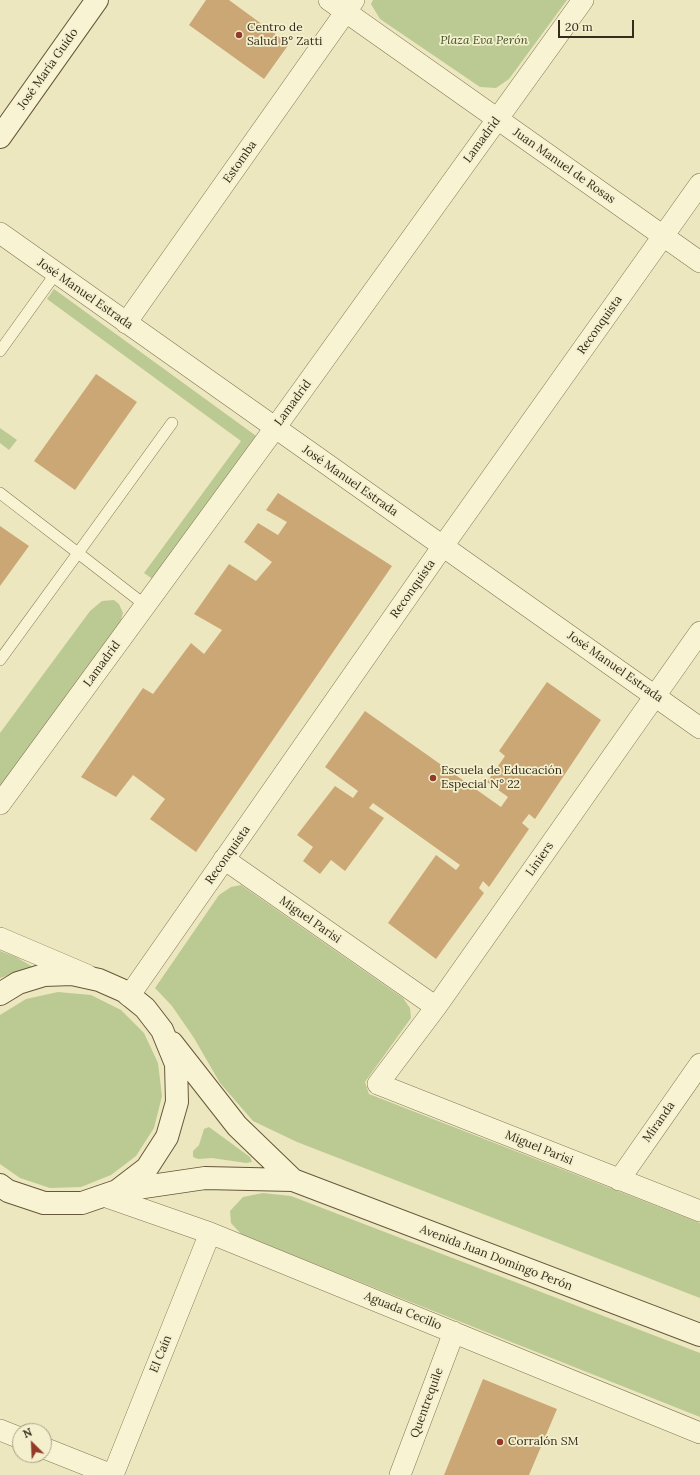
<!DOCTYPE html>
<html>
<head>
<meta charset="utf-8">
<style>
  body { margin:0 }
  #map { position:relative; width:700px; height:1475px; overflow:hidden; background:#ede7bf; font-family:Lora,serif }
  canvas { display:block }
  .north { position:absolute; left:12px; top:1423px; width:40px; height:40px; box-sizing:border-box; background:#f4f0ce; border:1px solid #a8a287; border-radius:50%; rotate:336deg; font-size:11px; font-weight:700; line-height:16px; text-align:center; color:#352c1c }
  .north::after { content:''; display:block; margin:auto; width:14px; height:18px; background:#933a29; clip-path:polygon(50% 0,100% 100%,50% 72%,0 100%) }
  .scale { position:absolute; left:558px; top:20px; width:76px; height:18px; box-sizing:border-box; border:2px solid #352c1c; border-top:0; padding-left:5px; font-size:12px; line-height:14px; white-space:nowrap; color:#352c1c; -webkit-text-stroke:3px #f4f0ce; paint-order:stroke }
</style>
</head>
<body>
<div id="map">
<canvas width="700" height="1475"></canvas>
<div class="north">N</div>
<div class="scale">20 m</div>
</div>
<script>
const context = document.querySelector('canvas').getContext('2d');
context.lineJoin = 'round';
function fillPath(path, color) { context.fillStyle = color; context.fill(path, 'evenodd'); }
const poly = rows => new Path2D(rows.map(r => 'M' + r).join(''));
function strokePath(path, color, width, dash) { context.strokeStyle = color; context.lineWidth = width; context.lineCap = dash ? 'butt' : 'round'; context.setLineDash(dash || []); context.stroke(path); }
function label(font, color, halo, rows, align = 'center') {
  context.font = font + ' Lora,serif'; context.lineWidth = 3.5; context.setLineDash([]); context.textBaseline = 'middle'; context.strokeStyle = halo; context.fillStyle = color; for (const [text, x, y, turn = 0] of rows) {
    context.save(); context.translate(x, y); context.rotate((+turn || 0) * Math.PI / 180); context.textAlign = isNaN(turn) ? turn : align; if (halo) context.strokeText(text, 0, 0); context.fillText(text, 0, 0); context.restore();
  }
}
fillPath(poly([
  [373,0,567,0,509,79,496,88,480,87,380,19,371,4],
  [54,289,259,438,154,580,144,573,241,441,47,299],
  [0,428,17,440,9,450,0,443],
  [114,600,119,604,123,613,118,631,0,793,0,733,90,611,102,601],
  [241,885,403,998,410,1008,411,1018,365,1082,369,1094,700,1223,700,1298,297,1142,253,1121,220,1083,194,1038,172,1006,155,988,219,895,231,887],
  [0,951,16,957,33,967,0,978],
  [58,992,91,995,121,1010,144,1033,158,1063,162,1096,154,1128,136,1156,111,1175,81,1187,50,1188,20,1178,0,1164,0,1015,26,999],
  [209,1127,250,1157,252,1162,246,1163,212,1158,198,1159,193,1157,193,1151,199,1145,204,1129],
  [263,1193,291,1196,700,1353,700,1417,242,1235,231,1223,230,1211,243,1197]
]), '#bbca93');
fillPath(poly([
  [206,0,229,0,289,44,264,79,189,25],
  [96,374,137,402,75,490,34,461],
  [278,493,392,566,196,852,150,819,165,799,133,775,116,797,81,777,143,688,153,694,191,643,204,654,222,630,194,614,229,564,256,581,272,562,244,542,258,523,278,535,287,522,266,510],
  [0,526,29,546,0,586],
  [547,682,601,720,535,819,529,814,522,823,529,829,489,887,483,881,479,888,484,893,436,959,388,923,436,855,456,870,460,865,373,803,369,808,384,818,345,871,331,860,320,874,303,861,313,847,297,835,335,786,353,798,358,791,325,767,365,711,501,807,508,797,487,782,505,756,499,751],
  [483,1379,557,1409,529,1475,444,1475]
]), '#cba775');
const service = poly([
  [0,351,56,273],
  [0,493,78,553,172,423],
  [0,660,78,553,145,605]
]);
const minor = poly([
  [329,0,700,262],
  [0,233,700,728],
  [126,323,354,0],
  [700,632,436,1007,378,1084,700,1211],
  [0,804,275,428,583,0],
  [224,859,436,1007],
  [0,938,87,975],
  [129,996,443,546,700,184],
  [619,1180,700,1064],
  [104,1196,210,1233,700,1433],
  [0,1430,20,1438],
  [44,1448,112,1475],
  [113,1475,210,1233],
  [400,1475,454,1332]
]);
const secondary = poly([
  [0,137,97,0],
  [0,994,18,983,44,975,72,974,99,980,124,991,145,1008,162,1030,176,1064,177,1102,167,1137,147,1168,117,1191,82,1203,44,1203,8,1191,0,1185],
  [172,1043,237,1126,293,1180],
  [117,1191,205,1178,293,1180,700,1335]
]);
strokePath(service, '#857758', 12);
strokePath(minor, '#857758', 22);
strokePath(secondary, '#67583b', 24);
strokePath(service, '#f8f3d2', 11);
strokePath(minor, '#f8f3d2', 21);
strokePath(secondary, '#f8f3d2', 22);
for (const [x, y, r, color] of [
  [239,35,4,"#933a29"],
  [433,778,4,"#933a29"],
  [500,1442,4,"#933a29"]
]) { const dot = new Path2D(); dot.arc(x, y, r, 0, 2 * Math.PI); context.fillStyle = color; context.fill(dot); strokePath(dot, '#f4f0ce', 1.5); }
label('12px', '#352c1c', '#f4f0ce', [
  ["Centro de",247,28],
  ["Salud B° Zatti",247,42],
  ["Escuela de Educación",441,771],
  ["Especial N° 22",441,785],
  ["Corralón SM",508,1442]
], 'left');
label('italic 12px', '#3d5123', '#f4f0ce', [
  ["Plaza Eva Perón",484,41]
]);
label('12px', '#352c1c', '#f4f0ce', [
  ["José María Guido",48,69,-55],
  ["Lamadrid",482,140,-54],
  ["Estomba",240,162,-55],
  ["Juan Manuel de Rosas",564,166,35],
  ["José Manuel Estrada",85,294,35],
  ["Reconquista",600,325,-55],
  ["Lamadrid",293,403,-54],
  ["José Manuel Estrada",350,481,35],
  ["Reconquista",413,589,-55],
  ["Lamadrid",102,664,-54],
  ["José Manuel Estrada",615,667,35],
  ["Reconquista",228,855,-55],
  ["Liniers",540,859,-55],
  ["Miguel Parisi",310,920,35],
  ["Miranda",659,1122,-55],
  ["Miguel Parisi",539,1148,22],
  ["Avenida Juan Domingo Perón",496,1258,21],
  ["Aguada Cecilio",403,1311,22],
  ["El Caín",161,1354,-68],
  ["Quentrequile",427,1403,-70]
]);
</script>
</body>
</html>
